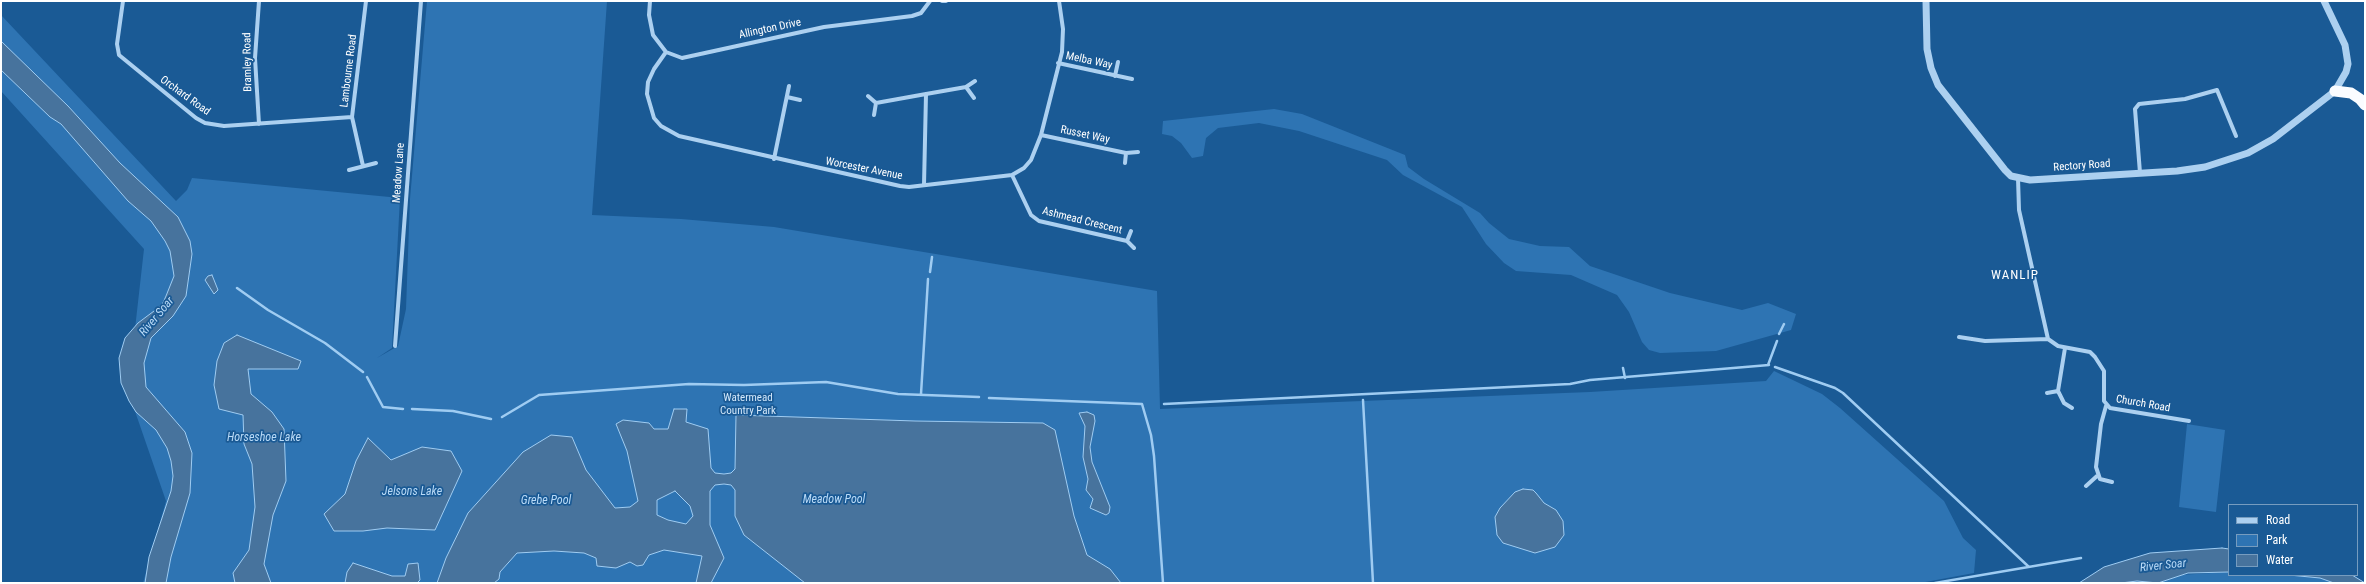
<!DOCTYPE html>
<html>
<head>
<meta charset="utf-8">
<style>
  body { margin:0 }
  #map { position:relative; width:2366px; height:584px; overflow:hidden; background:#1a5a95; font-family:"Roboto Condensed",sans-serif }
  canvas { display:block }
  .frame { position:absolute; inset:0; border:2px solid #fff; pointer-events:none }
  .legend { position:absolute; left:2228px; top:504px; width:130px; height:72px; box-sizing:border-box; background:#1a5a95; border:1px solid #769cbf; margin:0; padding:5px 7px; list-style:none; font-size:12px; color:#fff }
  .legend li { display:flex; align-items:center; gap:8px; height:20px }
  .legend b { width:20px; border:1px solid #769cbf }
</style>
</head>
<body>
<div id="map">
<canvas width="2366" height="584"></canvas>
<div class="frame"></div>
<ul class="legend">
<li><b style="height:5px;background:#acd0f0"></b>Road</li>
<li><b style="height:11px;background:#2e74b3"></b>Park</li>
<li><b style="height:11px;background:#47739d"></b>Water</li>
</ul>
</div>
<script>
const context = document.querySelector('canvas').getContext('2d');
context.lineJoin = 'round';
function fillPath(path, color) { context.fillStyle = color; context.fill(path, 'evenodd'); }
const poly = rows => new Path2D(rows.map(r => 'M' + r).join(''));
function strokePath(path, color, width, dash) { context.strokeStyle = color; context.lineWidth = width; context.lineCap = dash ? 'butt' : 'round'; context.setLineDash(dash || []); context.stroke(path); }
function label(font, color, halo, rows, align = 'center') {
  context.font = font + ' "Roboto Condensed",sans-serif'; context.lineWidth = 3.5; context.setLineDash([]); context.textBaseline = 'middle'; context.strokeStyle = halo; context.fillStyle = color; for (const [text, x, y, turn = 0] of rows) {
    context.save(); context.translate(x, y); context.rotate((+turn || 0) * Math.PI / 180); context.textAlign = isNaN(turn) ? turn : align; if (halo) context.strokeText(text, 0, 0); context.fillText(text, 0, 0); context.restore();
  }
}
fillPath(poly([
  [427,1,607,1,592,215,681,219,774,227,1157,291,1160,409,1590,392,1766,381,1774,371,1822,394,1840,408,1944,501,1963,538,1976,550,1974,573,1920,583,143,583,166,501,128,391,144,249,1,91,1,15,176,201,187,190,192,178,400,198,392,348,377,358,398,346,406,309,410,199],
  [1274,109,1302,114,1405,155,1408,167,1424,179,1480,213,1489,223,1509,239,1540,246,1569,247,1590,266,1670,293,1742,310,1768,303,1796,314,1791,330,1716,351,1660,353,1649,350,1642,342,1629,312,1617,295,1571,275,1516,271,1504,263,1486,244,1462,207,1403,175,1387,160,1299,131,1259,123,1218,128,1206,138,1203,156,1192,158,1181,143,1172,136,1162,134,1163,121],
  [2187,424,2225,430,2216,512,2179,507],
  [2229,572,2229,575,2289,575,2320,578,2334,583,2121,583,2145,577]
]), '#2e74b3');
const water = poly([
  [1,41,68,106,120,163,178,217,190,241,192,254,186,296,173,316,151,338,144,363,146,387,185,432,192,453,190,493,171,557,166,583,145,583,149,557,171,491,173,476,171,461,167,448,156,430,136,412,129,401,121,383,119,358,125,338,138,323,162,305,166,296,174,276,170,251,165,241,151,221,128,201,61,124,50,117,1,70,1,41],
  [212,275,218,290,214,294,205,280,208,276,212,275],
  [237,335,301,361,298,369,248,369,251,394,272,412,284,429,286,481,273,515,264,564,271,583,235,583,233,573,249,550,255,507,252,464,244,444,243,415,219,409,214,385,217,361,224,343,237,335],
  [674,409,687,409,686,422,708,429,711,468,715,473,724,474,731,473,735,469,736,415,915,421,1043,423,1055,430,1074,516,1087,555,1110,569,1121,583,805,583,744,535,735,516,735,490,731,485,724,484,715,485,710,491,710,525,724,558,711,583,696,583,702,556,664,550,649,555,643,565,637,566,630,562,616,568,597,566,596,558,584,553,554,551,517,553,500,572,499,579,494,583,437,583,446,558,468,513,523,452,551,435,572,437,586,470,615,508,630,507,638,501,627,451,616,424,623,420,649,423,654,429,668,429,674,409],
  [675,491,690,506,693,516,686,524,668,520,657,515,657,500,675,491],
  [1087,412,1094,415,1095,421,1090,447,1092,462,1110,507,1109,513,1106,515,1090,508,1093,499,1086,490,1088,479,1083,457,1085,426,1079,413,1087,412],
  [368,438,391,460,422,447,451,451,462,471,435,530,387,528,363,531,334,531,324,514,345,494,356,461,368,438],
  [1523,489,1533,490,1536,493,1544,503,1556,510,1563,521,1564,535,1555,547,1535,553,1503,543,1497,535,1495,517,1500,508,1515,492,1523,489],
  [2222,548,2229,549,2229,572,2188,573,2158,583,2137,581,2121,583,2079,583,2104,567,2150,553,2222,548],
  [353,563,392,576,405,576,408,564,418,563,420,580,417,583,345,583,347,572,353,563],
  [2289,575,2352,575,2365,583,2334,583,2320,578,2289,575]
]);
fillPath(water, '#47739d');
strokePath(water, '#9fccf2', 1);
strokePath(poly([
  [930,272,932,257],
  [237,288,268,310,325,343,363,372],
  [1779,334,1784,324],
  [1768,365,1777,341],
  [1775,367,1835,388,1843,393,2029,567],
  [1623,368,1625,378],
  [367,377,383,407,403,409],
  [921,394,928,279],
  [989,398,1142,404,1151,435,1154,456,1163,583],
  [1363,400,1373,583],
  [1164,404,1570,384,1590,380,1769,365],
  [412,409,453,411,491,419],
  [502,417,539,395,689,384,744,385,826,382,898,394,979,397],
  [1935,583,2081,558]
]), '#9fccf2', 2.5);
strokePath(poly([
  [123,1,117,44,119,55,196,118,205,123,224,126,352,117],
  [259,1,255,58,259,124],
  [650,1,649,15,653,35,666,52,682,58,824,27,912,16,921,13,930,1],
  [942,1,946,1],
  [666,52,654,69,648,82,647,94,654,118,661,126,679,136,900,186,909,187,1012,175,1024,168,1031,160,1041,135,1062,52,1063,29,1059,1],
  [1058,63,1132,79],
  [1115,76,1118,62],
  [966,87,974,98],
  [868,96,876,103,874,115],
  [787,97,800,100],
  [876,103,926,94],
  [1041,135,1126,153,1138,152],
  [774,159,789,86],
  [1125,163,1126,153],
  [363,166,352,117,366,1],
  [349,170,376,163],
  [2140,173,2135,109,2139,104,2185,99,2217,90,2236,136],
  [1012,175,1031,215,1039,221,1127,241,1134,248],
  [2018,178,2019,210,2048,339,2058,346,2090,352,2095,357,2104,371,2104,401,2110,408,2189,421],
  [924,185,926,94,966,87,975,81],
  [1127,241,1131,231],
  [1959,337,1985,341,2048,339],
  [395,346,421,1],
  [2065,348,2058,391,2064,403,2072,408],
  [2047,393,2058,391],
  [2106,406,2101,424,2096,467,2100,479,2112,482],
  [2086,486,2097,476]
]), '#acd0f0', 4);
strokePath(poly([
  [1926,1,1927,49,1931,68,1938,85,2005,170,2011,176,2030,180,2177,171,2205,167,2248,153,2273,139,2335,91,2346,72,2348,64,2345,45,2324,1]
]), '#acd0f0', 7);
strokePath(poly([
  [2335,91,2351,93,2360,99,2365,105]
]), '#fafcff', 11);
label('11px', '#fff', '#1a5a95', [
  ["Allington Drive",770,29,-12],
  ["Melba Way",1089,61,12],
  ["Bramley Road",248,62,-91],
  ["Lambourne Road",349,71,-83],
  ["Orchard Road",185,96,36],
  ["Russet Way",1085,135,12],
  ["Rectory Road",2082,166,-4],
  ["Worcester Avenue",864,169,11],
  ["Meadow Lane",399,173,-86],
  ["Ashmead Crescent",1082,221,14],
  ["Church Road",2143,404,10]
]);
label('11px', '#d3e8fb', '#1a5a95', [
  ["Watermead",748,398],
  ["Country Park",748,411]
]);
label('italic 12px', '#b9daf7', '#1a5a95', [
  ["River Soar",157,317,-50],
  ["Horseshoe Lake",264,438],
  ["Jelsons Lake",412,492],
  ["Meadow Pool",834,500],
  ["Grebe Pool",546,501],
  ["River Soar",2163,566,-6]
]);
context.letterSpacing = '1px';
label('13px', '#fff', '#1a5a95', [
  ["WANLIP",2015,276]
]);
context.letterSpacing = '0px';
</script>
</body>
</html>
